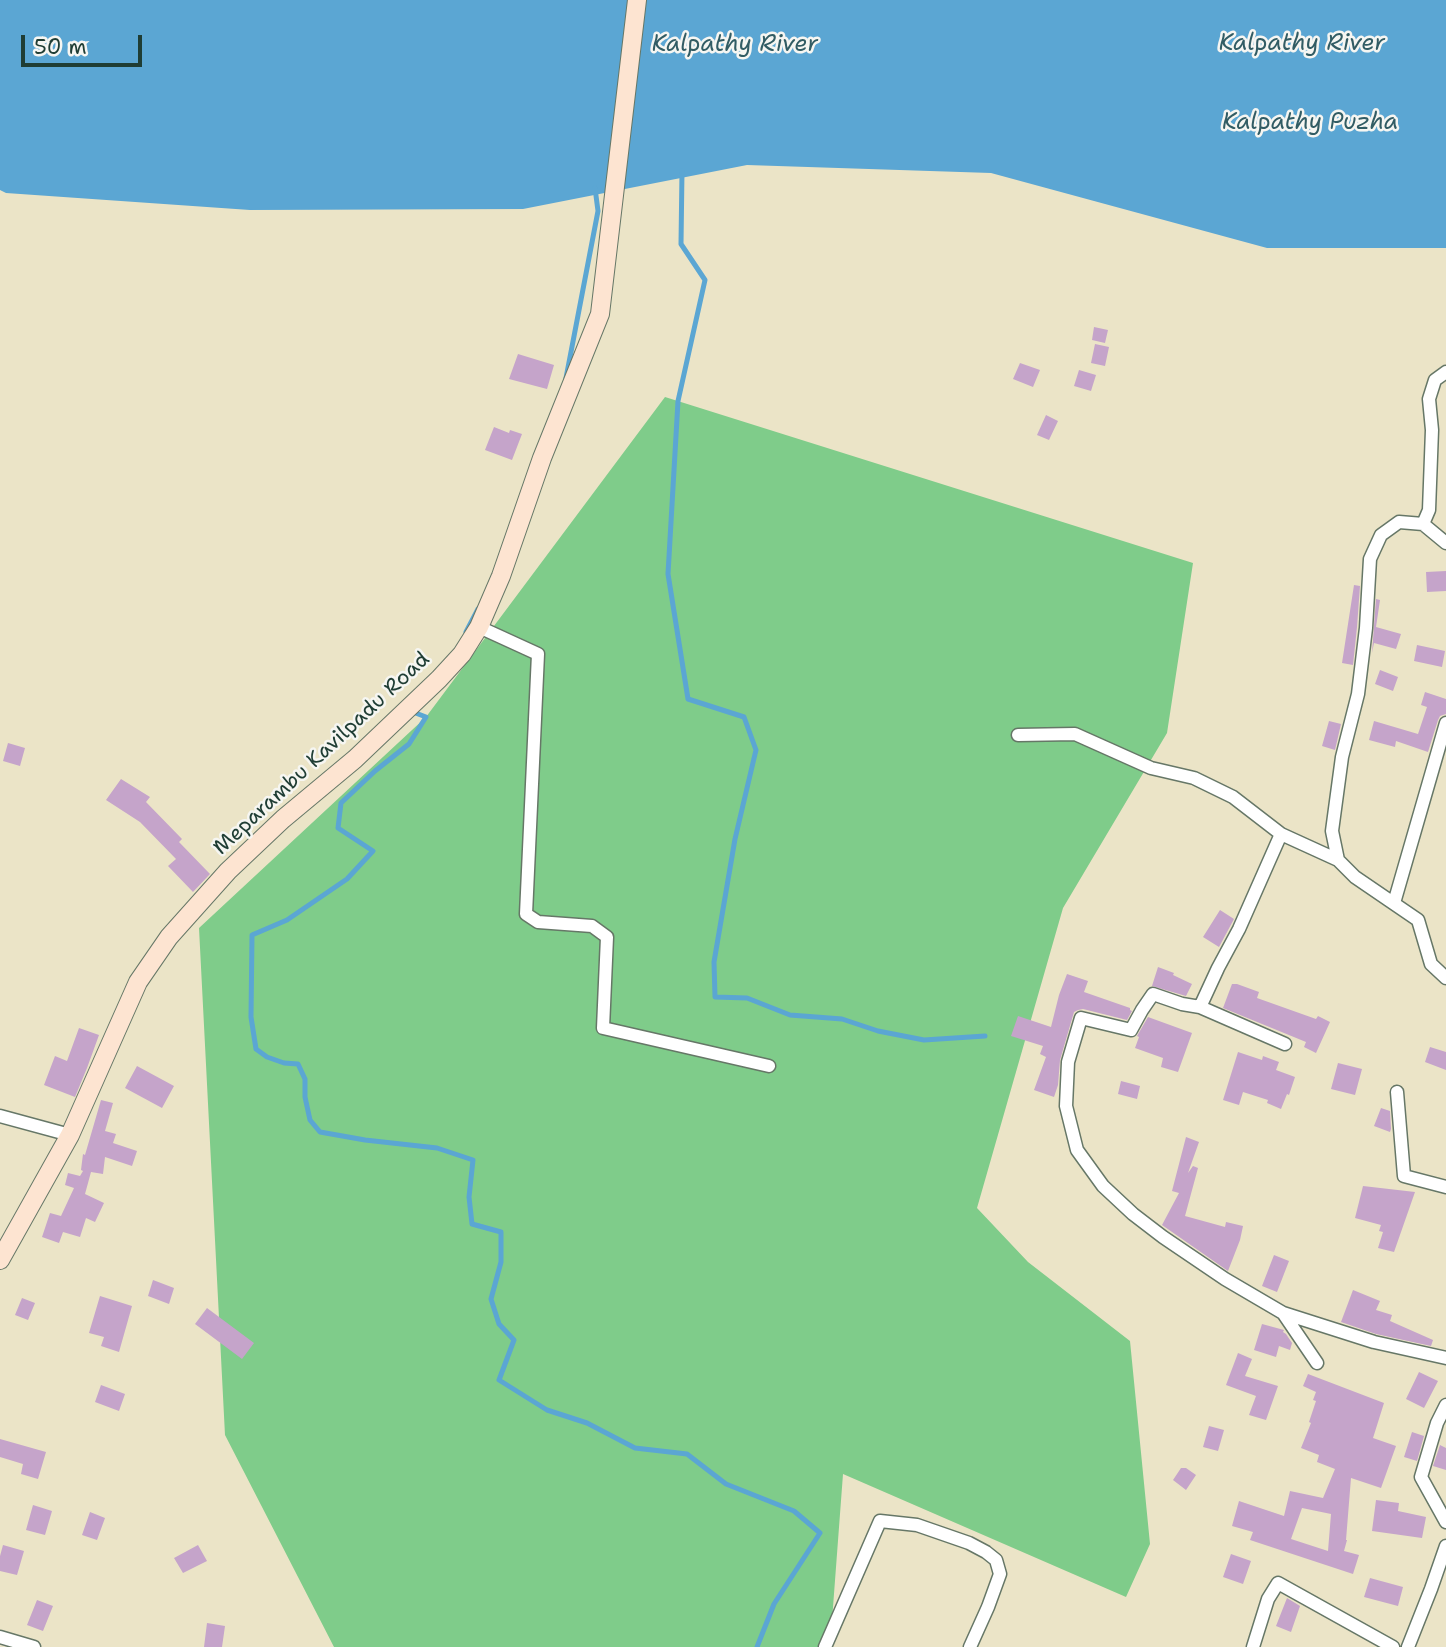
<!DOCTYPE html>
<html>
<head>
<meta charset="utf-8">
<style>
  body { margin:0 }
  #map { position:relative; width:1446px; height:1647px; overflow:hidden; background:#ebe4c7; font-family:"Shantell Sans",sans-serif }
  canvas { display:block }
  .scale { position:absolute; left:21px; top:35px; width:121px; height:32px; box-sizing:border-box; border:4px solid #1f3d34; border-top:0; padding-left:9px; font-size:21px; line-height:24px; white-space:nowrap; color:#1f3d34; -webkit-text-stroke:5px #f6f6f2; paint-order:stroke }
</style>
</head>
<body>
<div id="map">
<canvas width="1446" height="1647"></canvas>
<div class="scale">50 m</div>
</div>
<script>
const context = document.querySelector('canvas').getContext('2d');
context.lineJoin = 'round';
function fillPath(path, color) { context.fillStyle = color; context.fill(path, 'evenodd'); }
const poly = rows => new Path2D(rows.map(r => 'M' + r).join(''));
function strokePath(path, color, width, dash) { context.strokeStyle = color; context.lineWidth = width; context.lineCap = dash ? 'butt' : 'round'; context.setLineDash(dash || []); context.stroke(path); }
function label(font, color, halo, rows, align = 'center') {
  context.font = font + ' "Shantell Sans",sans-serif'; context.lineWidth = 5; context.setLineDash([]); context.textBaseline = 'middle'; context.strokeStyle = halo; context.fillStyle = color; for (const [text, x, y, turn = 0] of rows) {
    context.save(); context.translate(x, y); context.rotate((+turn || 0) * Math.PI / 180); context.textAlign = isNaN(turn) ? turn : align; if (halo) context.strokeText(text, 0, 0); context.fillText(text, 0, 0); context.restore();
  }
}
fillPath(poly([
  [665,397,1193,563,1167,733,1063,908,977,1208,1028,1262,1130,1341,1150,1544,1126,1597,843,1474,830,1647,334,1647,225,1435,199,928,426,717]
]), '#7fcc8a');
fillPath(poly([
  [0,0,1446,0,1446,248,1267,248,991,173,747,165,523,209,250,210,6,193,0,190]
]), '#5ba6d3');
strokePath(poly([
  [682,171,681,244,705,280,678,401,668,574,688,699,744,717,756,750,735,839,714,962,715,997,747,998,790,1015,842,1019,878,1031,924,1040,985,1036],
  [566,378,598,211,595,188],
  [466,632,478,609],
  [413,712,426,717,409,744,375,771,341,803,338,828,373,851,347,879,287,920,252,935,251,1017,256,1049,267,1057,284,1063,298,1064,305,1079,305,1097,310,1120,320,1132,365,1140,437,1148,473,1160,469,1197,472,1224,501,1232,501,1262,491,1299,499,1324,514,1340,499,1380,547,1410,587,1423,635,1448,687,1454,726,1484,794,1511,820,1533,774,1604,757,1647]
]), '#5ba6d3', 5);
fillPath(poly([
  [1094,327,1108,330,1105,343,1092,340],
  [1095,344,1109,347,1105,366,1091,363],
  [518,354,554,365,547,389,509,379],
  [1020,363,1040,370,1033,387,1013,379],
  [1079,370,1096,375,1091,391,1074,386],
  [1046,415,1058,421,1049,440,1037,435],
  [494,427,509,433,510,430,522,434,512,460,485,450],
  [1446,571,1446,591,1427,592,1426,572],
  [1354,585,1360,586,1357,627,1353,665,1342,663],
  [1376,599,1380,600,1376,627,1401,634,1396,649,1374,643,1372,653],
  [1417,645,1445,651,1442,667,1414,661],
  [1380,670,1398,677,1393,691,1375,684],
  [1425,692,1446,699,1446,714,1440,716,1438,720,1428,752,1396,741,1395,747,1369,740,1374,721,1418,734,1427,707,1421,705],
  [1329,721,1341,724,1335,750,1322,746],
  [8,743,25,748,20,766,3,761],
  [121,779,150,797,146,802,182,839,179,842,210,874,193,892,168,866,176,859,140,822,106,800],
  [1220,910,1234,919,1219,947,1203,937],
  [1158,967,1174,973,1173,975,1192,984,1186,996,1152,986],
  [1067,974,1088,981,1084,992,1130,1008,1130,1010,1132,1011,1127,1020,1083,1009,1078,1010,1074,1012,1060,1060,1058,1085,1054,1097,1034,1090,1046,1057,1040,1054,1043,1046,1011,1036,1018,1016,1051,1027,1059,995],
  [1232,984,1237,984,1259,992,1257,998,1316,1019,1318,1016,1330,1022,1316,1053,1304,1047,1306,1042,1223,1008],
  [1148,1017,1192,1033,1178,1072,1161,1067,1163,1058,1135,1048,1139,1037,1137,1036],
  [79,1028,99,1035,87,1068,75,1097,44,1085,55,1056,67,1061],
  [1430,1047,1446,1052,1446,1070,1425,1062],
  [1238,1052,1262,1060,1263,1056,1279,1062,1276,1070,1295,1077,1289,1095,1287,1094,1281,1109,1267,1103,1268,1100,1243,1092,1239,1105,1223,1100],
  [1338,1063,1362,1069,1355,1095,1331,1089],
  [137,1066,174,1086,162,1108,125,1088],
  [1121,1081,1140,1086,1137,1099,1118,1094],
  [101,1100,113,1103,105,1131,116,1134,113,1143,137,1151,132,1166,105,1157,103,1174,91,1172,85,1194,104,1203,95,1222,86,1218,80,1237,63,1232,59,1243,42,1237,50,1213,61,1216,74,1188,65,1185,68,1173,80,1176,83,1171,81,1170,83,1154,85,1155],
  [1381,1108,1390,1111,1391,1129,1390,1132,1374,1126],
  [1186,1137,1199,1142,1188,1173,1193,1166,1198,1168,1185,1216,1225,1227,1226,1222,1243,1226,1240,1240,1228,1271,1162,1225,1179,1193,1172,1191],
  [1363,1186,1415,1192,1394,1252,1378,1248,1383,1232,1379,1231,1381,1225,1355,1218],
  [1274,1255,1289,1261,1277,1292,1262,1286],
  [153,1280,174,1288,169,1304,148,1296],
  [1353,1290,1380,1301,1376,1310,1392,1315,1390,1321,1433,1340,1431,1346,1376,1334,1341,1322],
  [100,1296,132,1306,119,1352,101,1346,104,1337,89,1333],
  [22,1298,35,1303,28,1320,15,1315],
  [207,1308,254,1343,242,1359,195,1324],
  [1262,1324,1284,1330,1283,1332,1286,1334,1292,1343,1290,1350,1279,1346,1276,1357,1254,1350],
  [1238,1353,1252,1359,1245,1376,1278,1386,1266,1420,1249,1415,1256,1396,1226,1385],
  [1419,1372,1438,1381,1424,1408,1406,1399],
  [1308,1374,1384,1403,1373,1438,1396,1446,1381,1488,1351,1478,1346,1540,1347,1540,1344,1551,1359,1555,1353,1574,1250,1540,1253,1532,1232,1526,1239,1501,1284,1516,1290,1491,1323,1498,1335,1469,1317,1462,1319,1455,1301,1448,1311,1423,1309,1422,1316,1401,1313,1400,1316,1392,1303,1386],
  [1302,1508,1331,1514,1328,1551,1291,1539],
  [101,1385,125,1394,119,1411,95,1402],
  [1209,1426,1224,1430,1218,1451,1203,1447],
  [1412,1432,1424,1436,1417,1461,1404,1457],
  [0,1439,46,1452,38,1479,21,1474,23,1464,0,1457],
  [1440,1445,1446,1448,1446,1470,1433,1466],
  [1181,1468,1186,1468,1196,1475,1186,1490,1173,1480],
  [1376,1500,1399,1503,1398,1511,1426,1517,1422,1538,1372,1531],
  [33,1505,52,1511,45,1535,26,1530],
  [90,1512,105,1518,97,1540,82,1535],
  [3,1545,24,1551,17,1575,0,1571,0,1556],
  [198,1545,207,1561,183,1573,174,1558],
  [1231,1554,1251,1561,1243,1584,1223,1577],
  [1370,1578,1403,1587,1398,1606,1364,1597],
  [1287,1598,1300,1606,1291,1632,1276,1626],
  [37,1600,53,1606,43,1631,27,1625],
  [207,1623,225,1626,222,1647,204,1647]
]), '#c5a4ca');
const minor = poly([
  [1446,372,1435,380,1429,399,1432,430,1429,510,1423,524,1399,522,1381,535,1370,559,1366,628,1358,694,1342,757,1332,831,1338,860,1355,877,1418,920,1431,964,1446,978],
  [1423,524,1446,543],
  [479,627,538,654,526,914,538,922,592,926,607,937,603,1028,769,1066],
  [1018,735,1075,734,1151,768,1194,778,1233,797,1281,834,1338,860],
  [1281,834,1239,929,1218,968,1200,1007,1182,1004,1153,994,1142,1010,1131,1030,1081,1018,1068,1062,1066,1106,1077,1150,1103,1186,1133,1214,1163,1237,1225,1279,1283,1313,1374,1342,1446,1358],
  [1394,903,1446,723],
  [1200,1007,1285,1044],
  [1397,1092,1404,1176,1446,1187],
  [0,1116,70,1135],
  [1283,1313,1317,1363],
  [1446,1405,1437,1423,1421,1477,1446,1522],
  [0,1637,34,1647],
  [825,1647,880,1521,917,1525,969,1543,986,1552,996,1560,1000,1574,988,1607,970,1647],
  [1253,1647,1268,1599,1278,1583,1393,1647],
  [1408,1647,1431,1589,1446,1546]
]);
const secondary = poly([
  [0,1260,70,1135,138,982,169,937,228,871,283,819,355,759,439,679,462,654,479,627,501,576,542,458,600,314,637,0]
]);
strokePath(minor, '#667767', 15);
strokePath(secondary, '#667767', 20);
strokePath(minor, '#fff', 12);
strokePath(secondary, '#fde4d1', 18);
label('21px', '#1f3d34', '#f6f6f2', [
  ["Meparambu Kavilpadu Road",322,754,-43]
]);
label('italic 23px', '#315c64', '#f6f6f2', [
  ["Kalpathy River",1302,44],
  ["Kalpathy River",735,45],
  ["Kalpathy Puzha",1310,123]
]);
</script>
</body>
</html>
